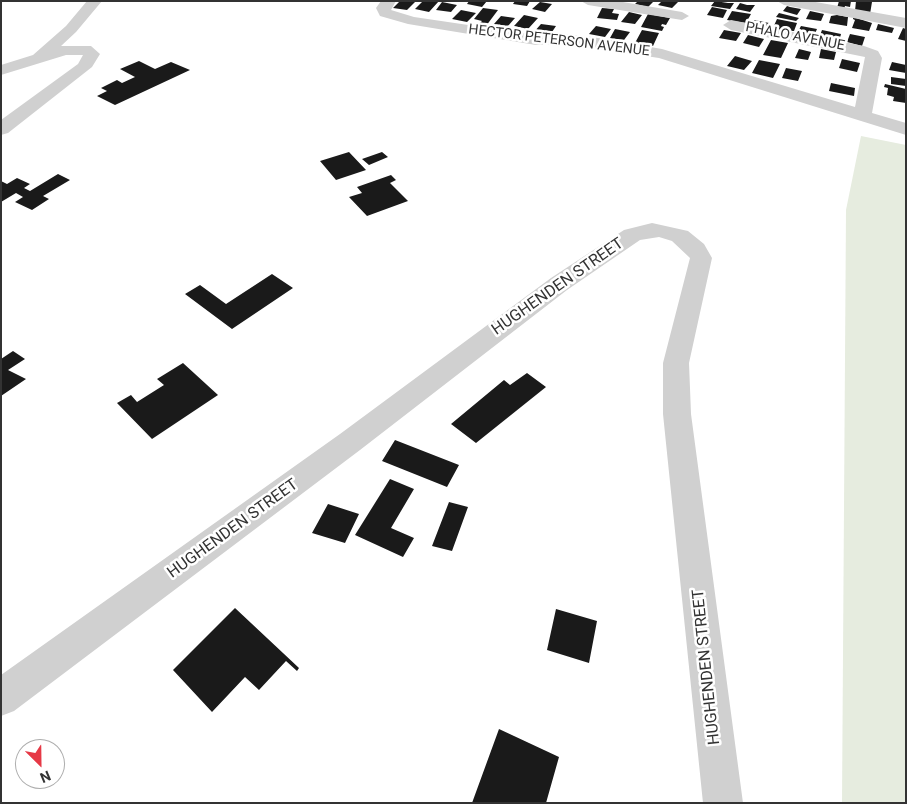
<!DOCTYPE html>
<html>
<head>
<meta charset="utf-8">
<style>
  body { margin:0 }
  #map { position:relative; width:907px; height:804px; overflow:hidden; background:#fff; font-family:Roboto,sans-serif }
  canvas { display:block }
  .frame { position:absolute; inset:0; border:2px solid #333; pointer-events:none }
  .north { position:absolute; left:15px; top:739px; width:50px; height:50px; box-sizing:border-box; background:#fff; border:1px solid #adadad; border-radius:50%; rotate:157deg; font-size:14px; font-weight:700; line-height:20px; text-align:center; color:#333 }
  .north::after { content:''; display:block; margin:auto; width:18px; height:22px; background:#e63946; clip-path:polygon(50% 0,100% 100%,50% 72%,0 100%) }
</style>
</head>
<body>
<div id="map">
<canvas width="907" height="804"></canvas>
<div class="frame"></div>
<div class="north">N</div>
</div>
<script>
const context = document.querySelector('canvas').getContext('2d');
context.lineJoin = 'round';
function fillPath(path, color) { context.fillStyle = color; context.fill(path, 'evenodd'); }
const poly = rows => new Path2D(rows.map(r => 'M' + r).join(''));
function label(font, color, halo, rows, align = 'center') {
  context.font = font + ' Roboto,sans-serif'; context.lineWidth = 5; context.setLineDash([]); context.textBaseline = 'middle'; context.strokeStyle = halo; context.fillStyle = color; for (const [text, x, y, turn = 0] of rows) {
    context.save(); context.translate(x, y); context.rotate((+turn || 0) * Math.PI / 180); context.textAlign = isNaN(turn) ? turn : align; if (halo) context.strokeText(text, 0, 0); context.fillText(text, 0, 0); context.restore();
  }
}
fillPath(poly([
  [861,136,906,145,906,803,842,803,846,210]
]), '#e6ecdf');
fillPath(poly([
  [400,1,409,1,415,2,407,10,393,8],
  [423,1,439,1,429,12,415,9],
  [469,1,487,1,482,7,467,4],
  [515,1,530,1,527,6,513,4],
  [638,1,654,1,648,7,635,4],
  [662,1,679,1,672,8,658,5],
  [715,1,728,3,734,3,730,9,711,6],
  [839,1,851,1,850,7,845,6,844,9,837,8],
  [856,1,872,2,870,14,855,11],
  [442,2,457,5,451,12,436,10],
  [540,2,552,4,545,12,532,9],
  [740,3,747,5,755,5,750,12,736,9],
  [787,6,790,7,801,9,797,15,783,11],
  [712,7,727,10,723,18,707,15],
  [483,8,498,10,486,26,478,25,482,21,474,19],
  [602,8,614,9,612,13,619,14,617,20,597,18],
  [461,10,476,13,467,22,452,19],
  [732,11,751,14,746,23,727,20],
  [810,11,824,14,821,21,806,19],
  [629,12,642,15,635,24,621,22],
  [779,13,799,18,796,21,776,17],
  [648,14,670,18,666,25,662,24,661,26,664,27,662,31,641,27],
  [524,15,538,18,528,29,514,26],
  [837,15,848,17,847,26,829,23,831,16],
  [501,16,515,18,508,26,494,24],
  [853,17,872,23,869,31,852,28,855,20,853,19],
  [777,19,797,23,794,31,772,30],
  [754,20,769,23,767,26,760,24,759,27,751,25],
  [541,24,556,26,550,35,534,32],
  [878,24,894,28,892,33,876,30],
  [596,26,611,29,605,37,589,34],
  [801,26,817,29,813,38,796,35],
  [903,28,906,29,906,41,898,39],
  [615,29,630,32,624,40,610,38],
  [642,30,659,33,653,46,635,43],
  [724,30,741,33,736,41,719,38],
  [822,30,841,34,839,42,819,38],
  [850,34,865,37,862,46,847,42],
  [748,35,764,39,759,47,743,43],
  [771,40,788,43,781,58,763,55],
  [799,49,811,52,808,60,795,58],
  [821,49,836,52,834,60,819,58],
  [735,56,752,61,744,70,727,66],
  [842,59,860,63,857,72,839,68],
  [759,60,780,64,773,78,752,73],
  [139,61,155,69,171,62,190,70,115,105,97,96,107,91,101,88,117,80,122,83,135,77,120,69],
  [892,62,906,65,906,73,889,70],
  [786,68,802,71,798,81,782,78],
  [891,77,906,79,906,86,891,84],
  [831,83,855,88,854,96,829,91],
  [885,84,906,89,906,103,893,101,894,97,887,95,888,88,884,87],
  [349,152,366,170,336,180,320,161],
  [382,152,388,157,369,165,362,159],
  [58,174,70,180,43,196,49,199,32,210,15,202,23,197,16,193,1,202,1,181,7,184,17,178,30,184,24,188,30,191],
  [391,175,396,180,390,183,408,201,367,216,349,197,362,193,357,187],
  [272,274,293,288,232,329,185,294,200,285,226,304],
  [13,351,25,359,8,370,26,379,1,396,1,359],
  [183,363,218,395,152,439,117,403,131,395,137,402,164,385,157,379],
  [527,373,546,387,476,443,451,424,504,380,510,385],
  [395,440,459,465,447,487,382,461],
  [390,479,414,489,391,528,414,538,403,557,355,535],
  [449,502,468,507,452,551,432,546],
  [328,504,359,514,345,543,312,533],
  [235,608,299,668,297,671,286,661,259,690,245,677,212,712,173,670],
  [556,609,597,621,589,663,547,650],
  [499,729,559,757,546,803,472,803]
]), '#1a1a1a');
fillPath(poly([
  [87,1,102,1,76,32,61,46,91,46,100,54,92,67,8,133,1,135,1,120,78,64,83,55,66,55,1,75,1,65,33,55,66,26,87,1],
  [381,1,396,1,391,10,414,17,536,35,565,34,592,37,662,49,855,107,865,57,731,30,723,25,731,20,864,46,878,51,882,58,872,113,906,123,906,135,659,58,565,44,536,45,408,24,380,16,376,8,381,1],
  [581,1,617,1,682,12,689,16,682,20,588,5,581,1],
  [777,1,810,1,906,18,906,28,784,5,777,1],
  [652,223,688,231,704,244,712,258,689,363,691,414,743,803,703,803,663,414,663,363,690,258,672,241,659,237,640,240,567,290,360,450,14,711,1,716,1,675,340,434,551,278,624,230,652,223]
]), '#d0d0d0');
label('14px', '#333', '#fff', [
  ["PHALO AVENUE",795,37,11],
  ["HECTOR PETERSON AVENUE",559,41,7]
]);
label('16px', '#333', '#fff', [
  ["HUGHENDEN STREET",558,287,-35],
  ["HUGHENDEN STREET",233,529,-36],
  ["HUGHENDEN STREET",707,667,-96]
]);
</script>
</body>
</html>
